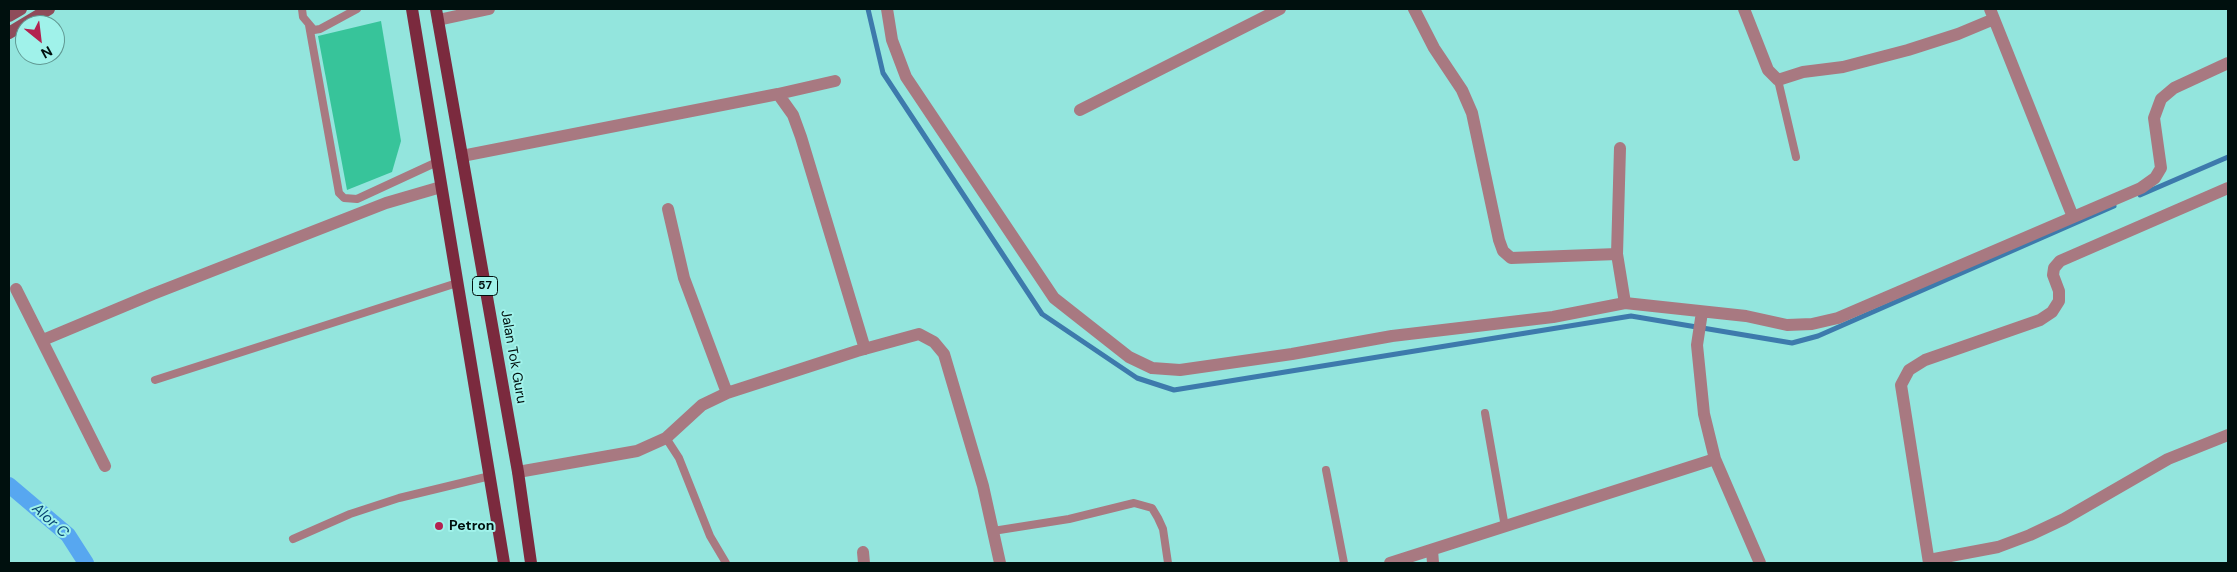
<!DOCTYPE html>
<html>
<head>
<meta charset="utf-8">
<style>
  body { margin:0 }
  #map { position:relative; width:2237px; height:572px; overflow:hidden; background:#93e5dd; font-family:"DM Sans",sans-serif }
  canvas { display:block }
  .frame { position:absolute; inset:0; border:10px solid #00100e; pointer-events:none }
  .north { position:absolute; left:15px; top:15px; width:50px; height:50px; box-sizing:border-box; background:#a0f2ea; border:1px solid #609892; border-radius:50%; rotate:151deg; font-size:14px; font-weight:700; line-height:20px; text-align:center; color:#00100e }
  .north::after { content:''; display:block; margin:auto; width:18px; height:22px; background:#b32250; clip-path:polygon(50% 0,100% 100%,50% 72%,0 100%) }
</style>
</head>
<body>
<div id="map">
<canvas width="2237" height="572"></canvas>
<div class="frame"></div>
<div class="north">N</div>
</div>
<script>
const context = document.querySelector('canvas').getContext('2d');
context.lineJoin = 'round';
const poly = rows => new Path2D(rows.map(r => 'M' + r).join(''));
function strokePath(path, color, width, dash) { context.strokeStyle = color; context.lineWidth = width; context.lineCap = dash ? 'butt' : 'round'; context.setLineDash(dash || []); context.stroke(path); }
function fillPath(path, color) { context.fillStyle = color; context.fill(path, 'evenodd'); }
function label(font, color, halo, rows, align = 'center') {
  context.font = font + ' "DM Sans",sans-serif'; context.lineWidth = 4; context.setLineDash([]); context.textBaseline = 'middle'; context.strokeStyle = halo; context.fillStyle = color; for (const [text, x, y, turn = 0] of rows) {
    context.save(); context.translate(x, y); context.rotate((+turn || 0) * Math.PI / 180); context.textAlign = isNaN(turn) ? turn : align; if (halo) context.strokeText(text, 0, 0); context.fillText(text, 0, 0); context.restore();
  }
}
strokePath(poly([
  [868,9,883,73,1042,314,1137,378,1174,390,1631,316,1792,343,1818,336,2114,206],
  [2140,195,2228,157]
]), '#3d7aac', 5);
strokePath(poly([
  [9,485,68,535,86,563]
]), '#57a7f0', 16);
fillPath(poly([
  [381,21,401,141,392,172,347,190,318,36]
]), '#37c49a');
strokePath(poly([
  [302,9,303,17,314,30,320,29,357,9],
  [309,25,339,193,344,198,357,199,437,162],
  [1778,80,1796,157],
  [155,380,457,283],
  [1485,413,1505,527],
  [666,438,679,458,710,536,726,563],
  [1326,470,1344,563],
  [993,531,1069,519,1134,503,1152,508,1158,518,1163,529,1168,563],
  [293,539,350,514,399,498,490,476]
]), '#a87981', 8);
strokePath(poly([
  [887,9,892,40,906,77,1054,298,1129,357,1152,368,1180,370,1292,354,1392,336,1553,317,1625,303,1746,316,1787,325,1812,324,1838,318,2141,188,2155,178,2161,168,2154,118,2161,99,2174,88,2228,63],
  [1414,9,1434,48,1462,90,1472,113,1499,240,1503,251,1511,258,1617,254],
  [1744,9,1768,70,1778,80,1803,72,1843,67,1908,50,1958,34,1994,19],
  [1990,9,2073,217],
  [438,20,489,9],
  [778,94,793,115,801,137,865,349],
  [1080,110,1280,9],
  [1620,148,1617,254,1625,303],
  [462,156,778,94,835,81],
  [668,209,684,278,727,393],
  [16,289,105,466],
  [1702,312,1697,345,1704,414,1715,459,1760,563],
  [43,340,153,294,386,203,441,187],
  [518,472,637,451,666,438,702,405,727,393,857,351,919,334,934,342,944,354,983,486,1000,563],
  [1432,550,1433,563],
  [863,552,864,563],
  [1929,560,1998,547,2030,535,2064,519,2168,459,2228,435],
  [1390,563,1715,459],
  [1929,563,1901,385,1909,370,1925,360,2040,320,2052,312,2059,301,2059,291,2053,275,2054,268,2060,261,2228,188]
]), '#a87981', 12);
strokePath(poly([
  [9,16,21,9],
  [9,33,49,9]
]), '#8f4c5a', 12);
strokePath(poly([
  [412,9,504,563],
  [436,9,518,472,531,563]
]), '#7b2a3e', 12);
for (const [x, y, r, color] of [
  [439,526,5,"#b32250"]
]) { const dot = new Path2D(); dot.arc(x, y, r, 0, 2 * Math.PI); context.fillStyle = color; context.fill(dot); strokePath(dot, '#a0f2ea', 2); }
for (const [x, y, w] of [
  [485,286,25]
]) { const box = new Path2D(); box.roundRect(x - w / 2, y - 9.5, w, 19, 4); context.fillStyle = '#a0f2ea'; context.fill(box); strokePath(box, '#00100e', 1); }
label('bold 12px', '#00100e', null, [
  ["57",485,286]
]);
label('14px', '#00100e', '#a0f2ea', [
  ["Jalan Tok Guru",513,357,80]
]);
label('bold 14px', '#00100e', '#a0f2ea', [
  ["Petron",449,526]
], 'left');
label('italic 15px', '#084574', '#a0f2ea', [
  ["Alor C",50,521,42]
]);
</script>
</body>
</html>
